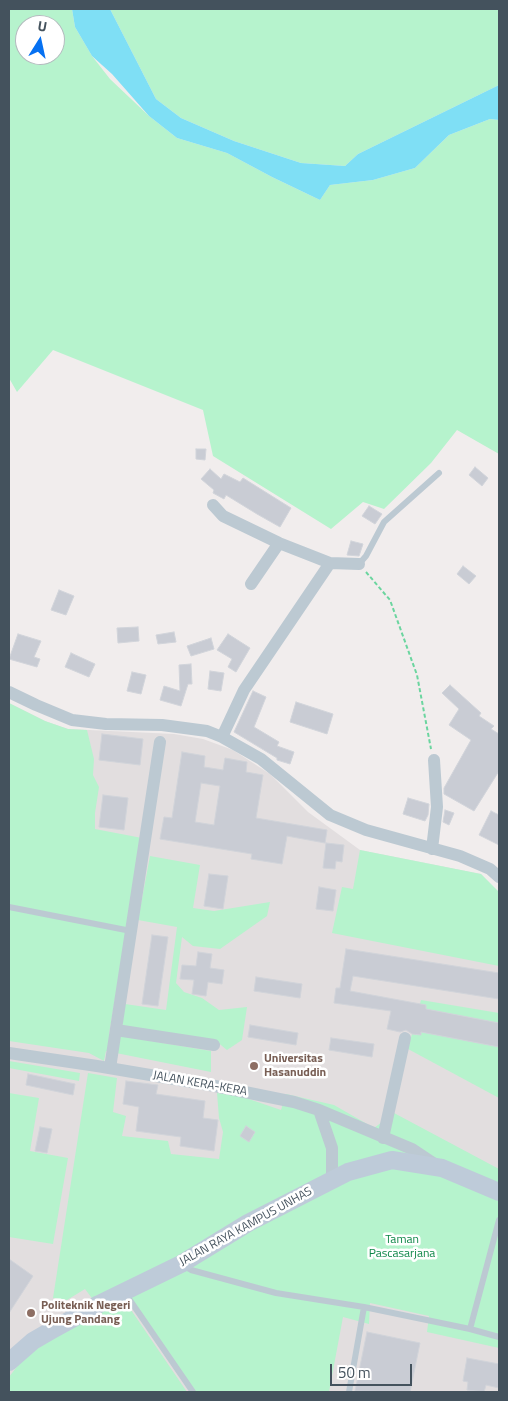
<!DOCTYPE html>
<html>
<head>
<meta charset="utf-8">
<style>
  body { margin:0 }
  #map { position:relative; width:508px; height:1401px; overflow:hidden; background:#f1eded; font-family:"Titillium Web",sans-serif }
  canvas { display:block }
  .frame { position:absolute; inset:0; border:10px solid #44525d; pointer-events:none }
  .north { position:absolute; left:15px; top:15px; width:50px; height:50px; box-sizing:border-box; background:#fff; border:1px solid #b4babe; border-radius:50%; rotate:10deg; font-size:14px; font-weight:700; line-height:20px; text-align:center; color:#44525d }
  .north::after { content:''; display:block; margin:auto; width:18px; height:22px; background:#0671f2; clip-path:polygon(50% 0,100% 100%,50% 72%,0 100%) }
  .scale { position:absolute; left:330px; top:1364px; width:82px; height:22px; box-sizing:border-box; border:2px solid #44525d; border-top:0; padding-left:6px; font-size:15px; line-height:18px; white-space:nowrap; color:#44525d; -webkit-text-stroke:4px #fff; paint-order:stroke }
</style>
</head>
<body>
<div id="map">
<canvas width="508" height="1401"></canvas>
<div class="frame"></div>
<div class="north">U</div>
<div class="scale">50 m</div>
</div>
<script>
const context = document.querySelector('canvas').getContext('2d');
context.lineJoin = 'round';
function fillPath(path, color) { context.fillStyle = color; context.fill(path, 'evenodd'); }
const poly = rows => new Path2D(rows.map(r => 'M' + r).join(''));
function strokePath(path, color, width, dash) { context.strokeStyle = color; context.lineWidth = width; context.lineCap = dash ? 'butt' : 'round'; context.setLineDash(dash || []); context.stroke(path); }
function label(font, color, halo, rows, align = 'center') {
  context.font = font + ' "Titillium Web",sans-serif'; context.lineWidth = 5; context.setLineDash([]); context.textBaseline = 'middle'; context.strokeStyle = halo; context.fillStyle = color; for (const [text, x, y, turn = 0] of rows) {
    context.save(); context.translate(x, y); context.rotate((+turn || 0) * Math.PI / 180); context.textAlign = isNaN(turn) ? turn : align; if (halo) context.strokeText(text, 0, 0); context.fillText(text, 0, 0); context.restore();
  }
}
fillPath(poly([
  [9,703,45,721,68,729,174,734,203,739,233,750,270,774,308,812,360,850,481,874,499,893,499,1392,9,1392]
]), '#e2dedf');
fillPath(poly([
  [9,9,72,9,75,27,92,56,110,79,149,116,177,138,227,153,272,177,320,200,330,185,373,180,415,168,449,135,490,119,499,120,499,454,457,430,431,463,384,509,363,502,331,529,213,456,203,410,53,350,17,392,9,378],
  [25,25,55,25,55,55,25,55],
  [110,9,499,9,499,85,358,154,345,166,301,163,234,141,181,118,156,99],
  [9,703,45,721,68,729,87,730,94,759,93,775,99,787,95,813,95,829,142,838,109,1034,211,1051,211,1072,106,1051,104,1061,89,1053,9,1041],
  [360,850,481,874,499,892,499,966,332,933,342,887,353,889],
  [150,856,200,865,193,908,214,911,270,902,267,916,220,949,193,946,182,937,176,983,184,992,202,998,219,1010,247,1007,242,1040,227,1050,216,1041,122,1027,125,1004,166,1010,177,927,138,920],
  [421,1000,499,1013,499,1098,408,1049],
  [9,1061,80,1073,79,1081,9,1068],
  [88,1073,117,1078,113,1112,126,1116,122,1136,168,1141,171,1154,219,1159,223,1132,219,1118,217,1093,243,1097,281,1110,286,1094,334,1105,374,1128,394,1113,499,1169,499,1348,427,1332,429,1316,370,1303,369,1324,343,1317,329,1392,191,1392,134,1307,131,1310,187,1392,9,1392,9,1377,25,1356,100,1309,85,1289,67,1300,53,1298],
  [9,1093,39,1098,30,1151,68,1158,53,1244,9,1237]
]), '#b6f3cd');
fillPath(poly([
  [72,9,110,9,156,99,181,118,234,141,301,163,345,166,358,154,499,85,499,120,490,119,449,135,415,168,373,180,330,185,320,200,272,177,227,153,177,138,149,116,112,74,92,56,75,27]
]), '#7fdff5');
const building = poly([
  [196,449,206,449,205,460,196,459,196,449],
  [475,467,488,478,482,486,469,475,475,467],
  [210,469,221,479,224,474,240,482,243,478,291,508,280,527,257,514,226,495,224,499,213,493,214,490,201,479,210,469],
  [369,506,382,514,375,524,362,516,369,506],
  [351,541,363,544,359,556,347,555,351,541],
  [463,566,476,576,469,584,457,574,463,566],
  [59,590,74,596,66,615,51,610,59,590],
  [138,627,139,641,118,643,117,628,138,627],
  [174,632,176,642,158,644,156,635,174,632],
  [18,634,41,641,34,657,40,659,37,667,9,659,18,634],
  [228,634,250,648,236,672,228,667,232,659,217,650,228,634],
  [211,638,214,649,191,656,187,646,211,638],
  [71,653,95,664,89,677,65,667,71,653],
  [191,664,192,684,188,684,181,706,160,700,164,686,180,691,179,665,191,664],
  [210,671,224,673,221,691,208,689,210,671],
  [132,672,146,675,141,694,127,691,132,672],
  [450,685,481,713,479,716,494,726,491,729,499,734,499,771,474,811,444,794,444,788,471,740,449,725,459,709,442,693,450,685],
  [253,691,266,697,254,727,279,742,277,746,294,752,290,764,277,760,277,758,234,732,253,691],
  [296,702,333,714,327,734,290,722,296,702],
  [102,734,143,739,140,765,99,760,102,734],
  [182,752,205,756,204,767,223,770,225,758,247,762,246,772,263,775,256,818,327,830,325,843,287,836,282,864,251,859,252,854,160,839,164,817,172,818,182,752],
  [201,783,220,786,214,825,195,822,201,783],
  [103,795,128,798,124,830,99,827,103,795],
  [408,798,429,804,428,815,425,821,403,814,408,798],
  [445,810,454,813,449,825,443,822,445,810],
  [491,811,499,815,499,845,479,835,491,811],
  [326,843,344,845,342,862,336,861,335,869,323,868,326,843],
  [209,874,228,876,223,909,204,906,209,874],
  [319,887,336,890,333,911,316,909,319,887],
  [152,935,168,937,158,1006,142,1004,152,935],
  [346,949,499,973,499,999,353,976,350,991,426,1005,426,1009,499,1023,499,1047,421,1032,421,1035,412,1034,406,1030,400,1032,387,1029,391,1011,334,1003,336,988,340,988,346,949],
  [198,952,212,954,210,968,224,970,222,984,208,982,206,996,192,994,194,980,180,979,182,965,196,966,198,952],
  [256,977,302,984,300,998,254,991,256,977],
  [250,1025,298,1033,296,1045,248,1037,250,1025],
  [331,1038,374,1044,372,1057,329,1050,331,1038],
  [28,1074,75,1084,73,1095,26,1085,28,1074],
  [126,1081,158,1085,156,1094,205,1101,203,1118,218,1120,214,1151,180,1146,181,1137,136,1131,139,1107,123,1104,126,1081],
  [246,1126,255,1132,249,1142,240,1136,246,1126],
  [40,1127,52,1129,47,1153,35,1151,40,1127],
  [9,1259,33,1276,9,1313,9,1259],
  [367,1332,420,1343,410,1392,355,1391,367,1332],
  [467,1358,499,1364,499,1388,486,1385,484,1392,467,1390,468,1382,463,1381,467,1358]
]);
fillPath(building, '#c9ccd4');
strokePath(building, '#d1d4da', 1);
strokePath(poly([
  [366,572,390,600,417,675,431,749]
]), '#6bd59f', 2, [4, 2.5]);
strokePath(poly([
  [359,564,366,556,384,522,439,473],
  [9,907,131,931],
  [499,1220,470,1329,499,1337],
  [184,1266,191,1270,276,1293,364,1307,470,1329],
  [125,1293,193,1392],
  [349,1392,364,1307]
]), '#bcc9d2', 6);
strokePath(poly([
  [213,505,223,516,279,543,330,563,359,564],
  [251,584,279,543],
  [9,692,36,705,72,720,106,724,162,725,207,731,222,737,261,759,330,815,366,830,460,856,490,869,499,877],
  [222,737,244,690,330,563],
  [432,849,437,807,434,760],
  [116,1030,214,1045],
  [9,1053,97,1066,215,1086,294,1102,319,1110,332,1148,332,1180],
  [110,1068,160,742],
  [319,1110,412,1149,436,1165],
  [383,1138,405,1038]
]), '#bcc9d2', 12);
strokePath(poly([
  [9,1362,33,1341,52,1330,99,1304,181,1264,248,1223,348,1172,392,1160,442,1168,499,1192]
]), '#becbd9', 18);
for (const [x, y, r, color] of [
  [254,1066,5,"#8d6e63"],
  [31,1313,5,"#8d6e63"]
]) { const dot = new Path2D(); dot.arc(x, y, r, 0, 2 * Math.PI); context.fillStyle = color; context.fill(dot); strokePath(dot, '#fff', 2); }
label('bold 12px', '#785e54', '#fff', [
  ["Universitas",264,1059],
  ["Hasanuddin",264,1073],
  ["Politeknik Negeri",41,1306],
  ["Ujung Pandang",41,1320]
], 'left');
label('12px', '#44525d', '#fff', [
  ["JALAN KERA-KERA",200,1084,10],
  ["JALAN RAYA KAMPUS UNHAS",246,1227,-29]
]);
label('12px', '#0d8647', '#fff', [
  ["Taman",402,1240],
  ["Pascasarjana",402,1254]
]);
</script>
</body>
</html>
